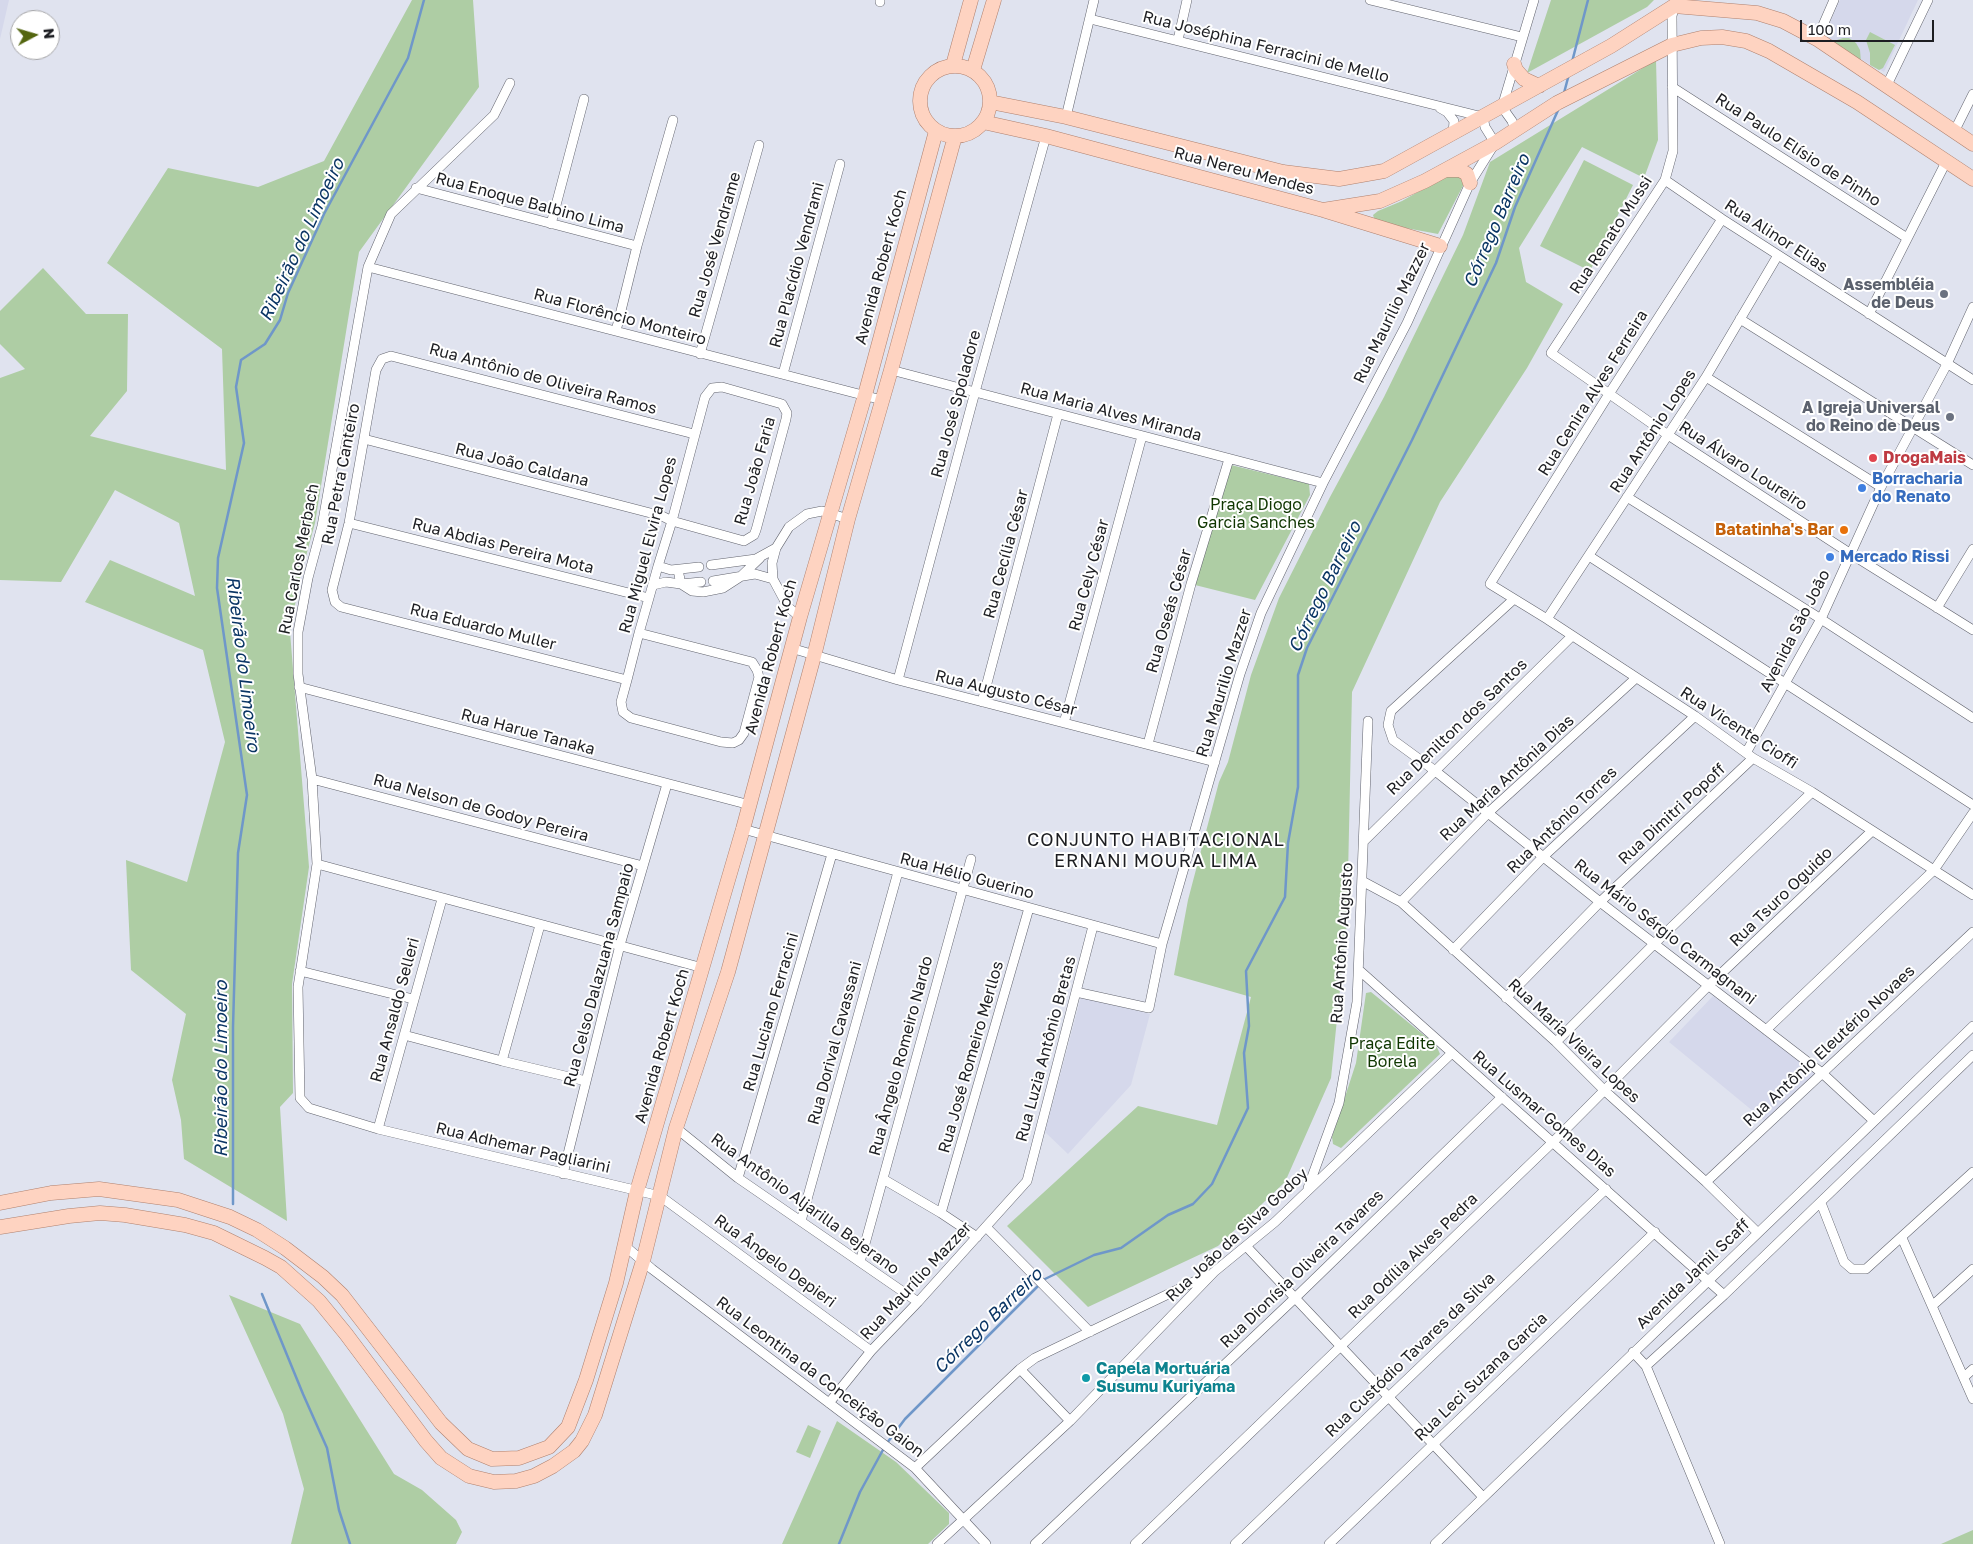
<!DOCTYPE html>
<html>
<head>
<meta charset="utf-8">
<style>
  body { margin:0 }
  #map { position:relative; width:1973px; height:1544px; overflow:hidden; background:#e0e3ef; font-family:"Golos Text",sans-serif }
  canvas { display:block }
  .north { position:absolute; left:10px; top:10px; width:50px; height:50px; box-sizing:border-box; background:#fff; border:1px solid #a5a5a7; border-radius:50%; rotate:84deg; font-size:14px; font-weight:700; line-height:20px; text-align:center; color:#1d1e22 }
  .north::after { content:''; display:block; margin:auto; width:18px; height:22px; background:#546610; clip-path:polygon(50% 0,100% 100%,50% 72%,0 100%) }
  .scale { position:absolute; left:1800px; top:20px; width:134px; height:22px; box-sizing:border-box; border:2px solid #1d1e22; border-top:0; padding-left:6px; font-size:15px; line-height:18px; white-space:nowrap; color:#1d1e22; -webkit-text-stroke:4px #fff; paint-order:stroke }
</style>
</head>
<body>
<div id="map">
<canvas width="1973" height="1544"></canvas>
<div class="north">N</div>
<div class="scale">100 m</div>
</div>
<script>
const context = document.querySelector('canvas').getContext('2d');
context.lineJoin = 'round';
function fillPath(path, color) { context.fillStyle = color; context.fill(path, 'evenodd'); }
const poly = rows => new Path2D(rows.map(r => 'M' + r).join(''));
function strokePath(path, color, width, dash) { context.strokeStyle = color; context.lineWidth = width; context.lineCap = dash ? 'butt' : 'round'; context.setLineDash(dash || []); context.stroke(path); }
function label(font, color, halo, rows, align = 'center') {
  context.font = font + ' "Golos Text",sans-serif'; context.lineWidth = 4; context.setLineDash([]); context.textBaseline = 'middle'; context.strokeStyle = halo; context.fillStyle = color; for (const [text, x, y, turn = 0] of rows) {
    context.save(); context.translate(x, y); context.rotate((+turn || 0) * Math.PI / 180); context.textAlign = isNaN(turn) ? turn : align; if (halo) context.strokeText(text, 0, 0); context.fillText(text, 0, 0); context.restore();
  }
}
fillPath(poly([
  [0,0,9,0,0,39],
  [1840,0,1918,0,1884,72,1823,38],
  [1713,996,1817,1075,1765,1121,1669,1042],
  [1081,997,1150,1014,1131,1085,1068,1154,1045,1132]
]), '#d5d8eb');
fillPath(poly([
  [412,0,473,0,479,87,359,252,315,523,300,578,290,632,309,867,292,984,293,1093,280,1107,287,1221,184,1159,181,1120,172,1080,186,1014,131,970,126,860,187,882,225,742,203,650,85,602,110,560,195,596,179,523,115,490,61,582,0,580,0,378,25,369,0,344,0,311,43,268,86,314,128,314,127,391,90,436,226,470,222,349,107,263,168,168,258,187,324,161],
  [1551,0,1654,0,1647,7,1527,73],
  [1870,32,1895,45,1883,68,1879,70,1870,65,1870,53,1866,40],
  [1843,38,1849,38,1856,43,1860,50,1861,62,1831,42],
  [1656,60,1658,140,1644,178,1582,147,1519,248,1526,282,1563,304,1527,368,1440,502,1352,692,1347,921,1331,1078,1285,1182,1218,1246,1088,1307,1007,1226,1138,1106,1217,1125,1251,997,1174,975,1188,900,1219,782,1228,762,1251,675,1279,598,1330,497,1384,397,1463,235,1490,162],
  [1584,160,1633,185,1590,271,1540,246],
  [1453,172,1466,180,1438,234,1379,223,1374,218,1373,215,1378,211,1402,201],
  [1231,465,1309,484,1310,495,1255,600,1191,584],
  [1371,992,1436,1045,1440,1054,1341,1148,1333,1144,1332,1137,1356,1063,1366,993],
  [229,1295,300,1324,394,1474,422,1490,456,1520,462,1532,456,1544,291,1544,304,1489,283,1414],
  [837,1421,896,1462,949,1513,949,1524,928,1544,782,1544],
  [808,1425,821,1431,810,1458,796,1452],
  [1973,1530,1973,1544,1941,1544]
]), '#aecda4');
strokePath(poly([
  [1572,62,1588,0],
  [1564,93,1569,74],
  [233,1204,233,1027,238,853,247,795,217,588,218,558,244,443,236,387,241,360,265,344,280,320,288,293,324,214,408,58,424,0],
  [262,1294,303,1394,327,1448,339,1510,350,1544],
  [887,1443,905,1419,1045,1279,1094,1255,1121,1248,1168,1215,1193,1204,1212,1184,1248,1108,1244,1053,1249,1026,1246,971,1285,897,1288,843,1298,787,1298,675,1307,648,1412,440,1496,263,1515,207,1559,108],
  [839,1544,860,1492,884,1448]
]), '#6f97c9', 2.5);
const street = poly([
  [1370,0,1522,37],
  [880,2,880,0],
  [1675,4,1672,16,1673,151,1665,180,1551,353,1668,435,1851,554,1973,630],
  [1817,39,1834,0],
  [1178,40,1187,0],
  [510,83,494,115,391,214,368,267,322,526,308,578,298,632,298,674,312,779,317,864,298,987,300,1098,309,1108,378,1129,660,1196,871,1351],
  [1672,87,1907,238],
  [1886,87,1928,0],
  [1440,108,1447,112,1454,121,1453,134],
  [1066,117,1094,0],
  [1515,130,1512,121,1502,107,1534,0],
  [1954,132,1973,94],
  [1665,180,1722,219,1973,380],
  [416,188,637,246],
  [1722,219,1609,394,1490,584,1547,619,1695,716,1753,758,1812,792,1973,895],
  [551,224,584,99],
  [368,267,882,400],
  [1869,314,1946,162],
  [1740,319,1973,465],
  [616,331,637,246,673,120],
  [700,354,759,145],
  [891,370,1323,483],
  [783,374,840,164],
  [1706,377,1881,487],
  [364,439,662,516,672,521,744,541,754,535,756,530,786,419,787,413,782,404,722,387,712,388,705,397,672,521,658,566,649,598,639,633,627,680,621,702,623,712,631,718,721,742,733,743,739,740,744,733,759,677,757,670,752,662,639,633],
  [1627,497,1821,619,1973,718],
  [349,523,649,598],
  [1589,556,1973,805],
  [711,565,756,559,776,548],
  [658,566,671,570,699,567],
  [678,570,681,584,692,591,703,592,723,588,740,577,760,558],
  [713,581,755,574,773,579],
  [653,585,666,582,681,584,701,582],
  [1514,599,1391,711,1388,725,1393,740,1434,770,1600,902,1822,1073,1874,1121],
  [1937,608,1973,549],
  [800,617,788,607,773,579,772,563,776,548,789,527,807,514,822,511,848,519],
  [1547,619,1706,377,1778,255],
  [791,648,898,680,1215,762],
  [627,680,341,607,335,602,332,590,349,523,376,370,382,359,391,356,694,434],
  [898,680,975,392,1046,136],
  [299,687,750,805],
  [982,702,1058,414],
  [1064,723,1142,436],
  [1148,744,1191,584,1229,459],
  [1746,753,1821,619,1881,487,1947,364,1973,307],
  [312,779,643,866],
  [743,829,1162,944],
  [1364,841,1572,636],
  [317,864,703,968],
  [1362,881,1401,902,1556,1042,1605,1091,1706,1182,1758,1233],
  [1401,902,1489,812,1636,678],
  [1453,950,1544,856,1695,716],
  [1359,970,1724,1295],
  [300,971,413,999],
  [1076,992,1149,1008,1162,944,1240,674,1261,613,1323,483,1407,323,1470,183,1495,143,1485,127,1483,117,1090,19],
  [1506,998,1600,902,1753,758],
  [1766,1030,1934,870,1973,813],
  [404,1035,502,1061,586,1081],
  [1556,1042,1655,943,1812,792],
  [502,1061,540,925],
  [676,1128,738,1178,918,1302],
  [378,1129,442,899],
  [563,1174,620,945,667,784],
  [738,1178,832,854],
  [883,1179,941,1213,977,1237],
  [1706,1182,1973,932],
  [1308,1188,1339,1103,1357,1002,1368,721],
  [1821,1203,1844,1262,1852,1269,1866,1269,1973,1172],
  [941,1213,1029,908],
  [801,1221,898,872],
  [986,1227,1090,1332],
  [1902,1238,1973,1399],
  [625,1246,652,1269,915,1468,986,1544],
  [1246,1246,1483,1497],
  [860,1262,971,859],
  [1932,1306,1973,1269],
  [1633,1352,1646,1366,1720,1544],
  [1646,1366,1724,1295,1973,1055],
  [1020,1369,1070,1421],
  [1964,1377,1973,1369],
  [829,1403,871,1351,918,1302,1027,1181,1093,926],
  [915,1468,1020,1369,1035,1358,1208,1275],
  [937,1544,1070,1421,1214,1272,1275,1222,1452,1053],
  [1035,1544,1295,1298,1502,1097],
  [1135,1544,1553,1142,1709,985,1872,831],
  [1235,1544,1606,1189],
  [1329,1544,1655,1232],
  [1435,1544,1973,1026]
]);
const primary = poly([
  [1514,64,1516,70,1524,79,1539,86],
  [953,65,971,0],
  '920 101a35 35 0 1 1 70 0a35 35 0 1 1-70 0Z',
  [973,70,994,0],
  [990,102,1066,117,1283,172,1339,179,1384,171,1611,46,1674,6,1757,13,1783,21,1817,39,1973,144],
  [983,122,1046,136,1323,210,1440,246],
  [1446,170,1460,170,1467,174,1470,183],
  [1323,210,1380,201,1425,181,1495,143,1557,103,1672,45,1701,38,1722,37,1746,41,1769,51,1857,102,1973,179],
  [0,1203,51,1193,99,1189,178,1200,230,1217,257,1230,285,1248,323,1277,342,1295,441,1423,468,1449,492,1459,519,1458,549,1447,568,1427,586,1380,616,1283,637,1191,743,829,800,617,865,395,936,131],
  [0,1227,69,1216,100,1213,125,1215,185,1225,214,1233,265,1258,281,1267,319,1301,346,1334,426,1441,441,1458,469,1476,494,1482,516,1481,534,1476,553,1466,574,1451,582,1441,595,1415,643,1261,676,1128,728,972,814,656,848,519,891,370,955,136]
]);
strokePath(street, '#62646e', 10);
strokePath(primary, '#af806e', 15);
strokePath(street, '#fff', 9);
strokePath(primary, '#fed3c1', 14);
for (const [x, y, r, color] of [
  [1944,294,5,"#6b7280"],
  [1950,417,5,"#6b7280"],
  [1873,458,5,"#e0444e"],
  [1862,488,5,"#3f7fe0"],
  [1844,530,5,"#e8710a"],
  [1830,557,5,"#3f7fe0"],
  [1086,1378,5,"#0f9aa8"]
]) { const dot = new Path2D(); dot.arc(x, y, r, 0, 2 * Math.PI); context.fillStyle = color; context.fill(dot); strokePath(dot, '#fff', 2); }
label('16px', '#1d1e22', '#fff', [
  ["Rua Joséphina Ferracini de Mello",1266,47,14],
  ["Rua Paulo Elísio de Pinho",1798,150,33],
  ["Rua Nereu Mendes",1244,171,15],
  ["Rua Enoque Balbino Lima",530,203,15],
  ["Rua Renato Mussi",1611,235,-57],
  ["Rua Alinor Elias",1776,236,33],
  ["Rua José Vendrame",715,245,-74],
  ["Rua Placídio Vendrami",797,265,-75],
  ["Avenida Robert Koch",881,267,-75],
  ["Rua Maurilio Mazzer",1392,313,-64],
  ["Rua Florêncio Monteiro",620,317,15],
  ["Rua Antônio de Oliveira Ramos",543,379,15],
  ["Rua Cenira Alves Ferreira",1593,393,-58],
  ["Rua José Spoladore",956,404,-75],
  ["Rua Maria Alves Miranda",1111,412,15],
  ["Rua Antônio Lopes",1653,431,-57],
  ["Rua João Caldana",522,465,14],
  ["Rua Álvaro Loureiro",1743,466,33],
  ["Rua João Faria",755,471,-74],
  ["Rua Petra Canteiro",341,474,-79],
  ["Rua Miguel Elvira Lopes",648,545,-75],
  ["Rua Abdias Pereira Mota",503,546,14],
  ["Rua Cecília César",1006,554,-75],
  ["Rua Carlos Merbach",299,559,-79],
  ["Rua Cely César",1089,575,-75],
  ["Rua Oseás César",1169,611,-74],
  ["Rua Eduardo Muller",483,627,14],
  ["Avenida São João",1795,631,-63],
  ["Avenida Robert Koch",771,657,-75],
  ["Rua Maurilio Mazzer",1224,683,-73],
  ["Rua Augusto César",1006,693,14],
  ["Rua Denilton dos Santos",1457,727,-44],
  ["Rua Vicente Cioffi",1739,728,33],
  ["Rua Harue Tanaka",528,732,15],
  ["Rua Maria Antônia Dias",1507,778,-43],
  ["Rua Nelson de Godoy Pereira",481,808,15],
  ["Rua Dimitri Popoff",1672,814,-43],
  ["Rua Antônio Torres",1562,820,-44],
  ["Rua Hélio Guerino",967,876,15],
  ["Rua Tsuro Oguido",1781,897,-44],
  ["Rua Mário Sérgio Carmagnani",1665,932,38],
  ["Rua Antônio Augusto",1342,943,-86],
  ["Rua Celso Dalazuana Sampaio",599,975,-75],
  ["Rua Ansaldo Selleri",395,1010,-75],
  ["Rua Luciano Ferracini",771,1012,-74],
  ["Rua Maria Vieira Lopes",1574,1041,43],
  ["Rua Dorival Cavassani",835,1043,-75],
  ["Avenida Robert Koch",662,1046,-74],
  ["Rua Antônio Eleutério Novaes",1829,1046,-43],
  ["Rua Luzia Antônio Bretas",1046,1049,-75],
  ["Rua Ângelo Romeiro Nardo",901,1056,-75],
  ["Rua José Romeiro Merllos",971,1057,-74],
  ["Rua Lusmar Gomes Dias",1544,1114,41],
  ["Rua Adhemar Pagliarini",523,1148,13],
  ["Rua Antônio Aljarilla Bejerano",805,1204,36],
  ["Rua João da Silva Godoy",1237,1235,-43],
  ["Rua Odília Alves Pedra",1413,1256,-44],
  ["Rua Ângelo Depieri",775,1261,36],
  ["Rua Dionísia Oliveira Tavares",1302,1269,-44],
  ["Avenida Jamil Scaff",1693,1274,-44],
  ["Rua Maurílio Mazzer",916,1281,-47],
  ["Rua Custódio Tavares da Silva",1410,1355,-44],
  ["Rua Leontina da Conceição Gaion",820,1377,37],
  ["Rua Leci Suzana Garcia",1481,1377,-44]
]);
label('bold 16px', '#5b616d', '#fff', [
  ["Assembléia",1934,285],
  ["de Deus",1934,303],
  ["A Igreja Universal",1940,408],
  ["do Reino de Deus",1940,426]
], 'right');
label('bold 16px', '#be3a42', '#fff', [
  ["DrogaMais",1883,458]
], 'left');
label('bold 16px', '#366cbe', '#fff', [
  ["Borracharia",1872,479],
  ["do Renato",1872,497],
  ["Mercado Rissi",1840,557]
], 'left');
label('16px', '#0f3600', '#fff', [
  ["Praça Diogo",1256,505],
  ["Garcia Sanches",1256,523],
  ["Praça Edite",1392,1044],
  ["Borela",1392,1062]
]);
label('bold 16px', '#c56008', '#fff', [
  ["Batatinha's Bar",1834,530]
], 'right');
label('bold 16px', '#0d838f', '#fff', [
  ["Capela Mortuária",1096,1369],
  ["Susumu Kuriyama",1096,1387]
], 'left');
label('italic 18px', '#0a3564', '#fff', [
  ["Córrego Barreiro",1497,221,-67],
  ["Ribeirão do Limoeiro",302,240,-65],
  ["Córrego Barreiro",1325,587,-64],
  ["Ribeirão do Limoeiro",243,664,83],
  ["Ribeirão do Limoeiro",221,1069,-90],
  ["Córrego Barreiro",988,1321,-44]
]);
context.letterSpacing = '1px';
label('18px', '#1d1e22', '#fff', [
  ["CONJUNTO HABITACIONAL",1156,840],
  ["ERNANI MOURA LIMA",1156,861]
]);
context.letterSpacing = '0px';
</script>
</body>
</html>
